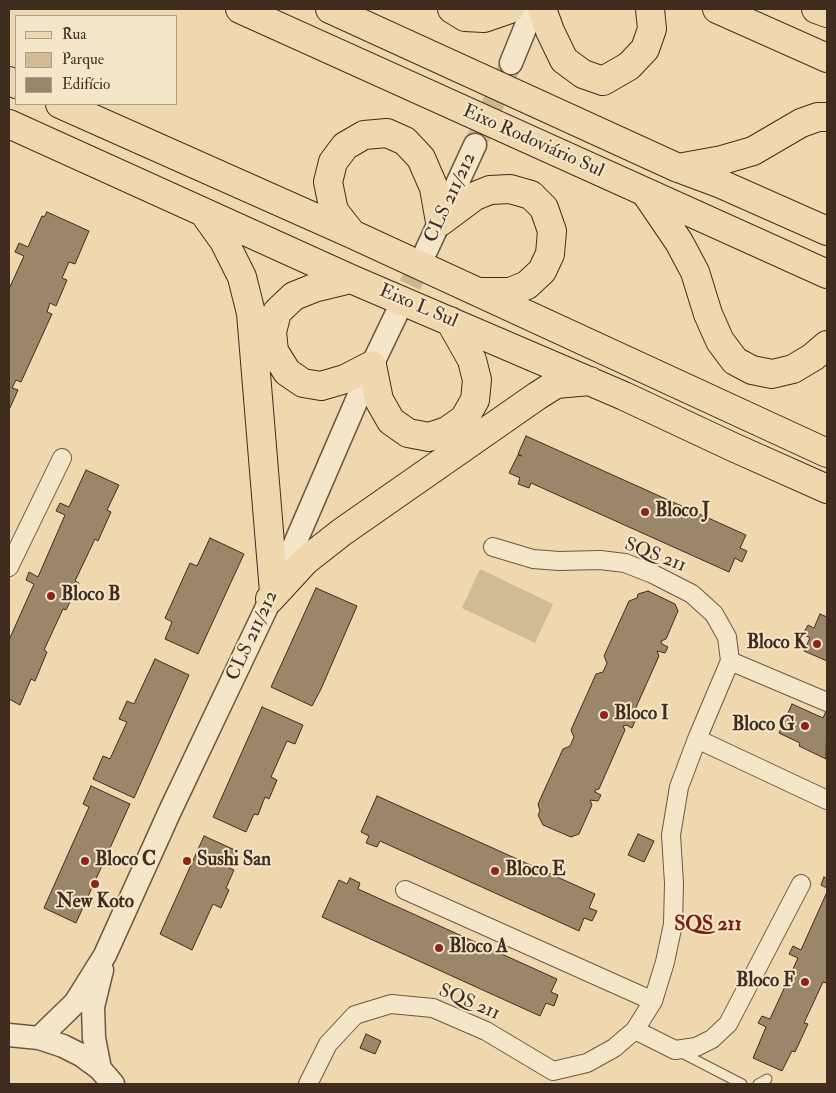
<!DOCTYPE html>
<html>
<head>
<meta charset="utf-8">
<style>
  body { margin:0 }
  #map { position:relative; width:836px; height:1093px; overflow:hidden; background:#efd8ad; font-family:"IM FELL Double Pica",serif }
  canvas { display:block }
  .frame { position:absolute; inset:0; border:10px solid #402d1f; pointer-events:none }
  .legend { position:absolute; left:15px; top:15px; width:162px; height:90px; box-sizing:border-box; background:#f5e6ca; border:1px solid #ad9c86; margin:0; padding:6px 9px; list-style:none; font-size:15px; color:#402d1f }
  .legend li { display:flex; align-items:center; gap:10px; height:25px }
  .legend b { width:25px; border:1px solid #ad9c86 }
</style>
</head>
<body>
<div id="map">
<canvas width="836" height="1093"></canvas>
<div class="frame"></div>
<ul class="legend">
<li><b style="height:6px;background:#efd8ad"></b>Rua</li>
<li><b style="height:14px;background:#d1bb95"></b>Parque</li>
<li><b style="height:14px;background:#9b8669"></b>Edifício</li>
</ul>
</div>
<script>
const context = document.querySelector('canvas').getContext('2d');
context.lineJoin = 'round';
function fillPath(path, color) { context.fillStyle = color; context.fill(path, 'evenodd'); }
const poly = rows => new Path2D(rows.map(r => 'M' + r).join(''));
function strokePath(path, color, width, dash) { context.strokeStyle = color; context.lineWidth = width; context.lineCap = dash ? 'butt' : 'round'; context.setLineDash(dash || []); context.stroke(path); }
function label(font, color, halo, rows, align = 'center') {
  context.font = font + ' "IM FELL Double Pica",serif'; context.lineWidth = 4; context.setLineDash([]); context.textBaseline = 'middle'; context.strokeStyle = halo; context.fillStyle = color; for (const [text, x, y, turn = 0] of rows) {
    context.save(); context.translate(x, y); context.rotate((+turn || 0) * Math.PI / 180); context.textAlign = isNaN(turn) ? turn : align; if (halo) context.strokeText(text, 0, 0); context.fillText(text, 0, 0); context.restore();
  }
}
fillPath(poly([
  [480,569,553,604,535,643,462,608]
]), '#d1bb95');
const building = poly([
  [47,212,89,231,75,264,69,262,62,278,67,280,56,306,50,303,47,312,52,314,21,382,16,380,12,388,18,390,9,410,9,289,24,256,15,252,19,243,28,247,42,216,44,217,47,212],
  [526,436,746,535,740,548,747,551,742,562,735,558,729,572,531,483,529,488,518,484,520,478,509,473,518,455,522,456,518,454,526,436],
  [86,470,119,485,107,510,111,512,98,541,95,539,75,581,79,583,66,610,63,609,44,650,47,652,35,681,31,679,20,705,9,699,9,640,34,584,26,580,29,572,38,577,65,515,56,511,60,503,69,507,86,470],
  [210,538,244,554,198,654,165,639,172,622,165,618,190,563,197,566,210,538],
  [316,588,357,606,321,689,312,706,271,687,316,588],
  [648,591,675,604,678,611,666,639,661,641,662,644,668,647,665,653,657,651,659,656,633,714,628,716,635,721,632,728,626,725,623,726,625,730,599,789,595,790,595,792,601,795,598,801,590,800,592,805,579,834,571,837,543,825,538,815,540,811,538,804,563,749,570,746,574,737,571,730,596,674,603,672,607,663,604,656,629,601,637,598,638,594,648,591],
  [820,614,827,617,827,661,804,651,810,638,803,634,808,625,814,628,820,614],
  [155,659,189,675,134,798,93,779,103,756,110,759,127,722,119,719,127,701,134,704,155,659],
  [792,704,823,718,827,709,826,759,799,746,800,743,779,733,792,704],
  [262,707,303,725,295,744,287,741,271,777,277,780,269,799,265,797,258,815,254,814,246,832,213,817,262,707],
  [91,786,130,804,76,923,44,908,89,807,83,804,91,786],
  [377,796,595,894,589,908,597,911,592,921,584,918,579,931,380,841,377,847,366,843,369,836,361,832,377,796],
  [638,834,654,841,644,862,628,855,638,834],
  [204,836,237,851,229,868,234,870,226,888,229,890,221,908,213,904,192,950,160,934,204,836],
  [824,877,827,879,827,888,821,885,824,877],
  [350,878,360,883,358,889,557,979,551,992,558,995,554,1006,546,1003,540,1016,322,917,339,880,347,884,350,878],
  [827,892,827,981,826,983,823,982,804,1023,808,1024,795,1052,792,1051,782,1071,753,1058,766,1027,758,1023,762,1016,770,1019,798,958,789,954,793,946,801,950,827,892],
  [366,1034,381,1041,375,1054,360,1048,366,1034]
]);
fillPath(building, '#9b8669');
strokePath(building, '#402d1f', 1);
strokePath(poly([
  [475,145,511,63],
  [396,315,426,251]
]), '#ccb691', 22, [22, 11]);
const service = poly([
  [680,1052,742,1084],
  [758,1084,767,1079]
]);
const minor = poly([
  [9,567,62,458],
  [730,661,827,702],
  [697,739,827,800],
  [405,890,653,1001],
  [635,1030,675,1050,696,1047,712,1039,728,1024,801,884],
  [308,1084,328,1044,355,1015,391,1004,433,1008,486,1031,553,1071,587,1063,614,1048,635,1030,653,1001,665,962,673,924,674,883,671,835,679,787,697,739,730,661,727,637,714,614,692,594,653,574,625,563,600,560,559,561,533,559,493,547]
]);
const tertiary = poly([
  [511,63,533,9],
  [426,251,475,145],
  [9,1035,39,1038,63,1046,81,1055,100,1069,113,1084],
  [39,1038,75,1003,105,955,170,811,274,592,372,365,396,315],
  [100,1069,94,1038,93,1007,102,970]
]);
const primary = poly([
  [452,9,465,17,484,18,510,9],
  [542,9,550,31,564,60,583,74,603,81,629,66,645,49,652,29,650,9],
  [717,9,827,58],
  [816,9,827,13],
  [9,81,16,84],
  [60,104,352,234,827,453],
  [9,124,351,279,624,396,735,448,827,489],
  [204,213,224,241,242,277,251,313,274,592],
  [352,234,334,211,328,182,333,162,345,146,364,135,387,133,405,141,421,158,434,188,440,222,475,196,490,190,510,189,531,195,544,208,552,231,550,254,542,271,527,285,510,292,480,292],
  [351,279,314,288,294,296,277,312,272,332,274,351,287,372,303,383,321,386,345,379,372,365,379,400,391,421,408,433,429,437,447,431,464,419,475,400,477,380,472,360,450,321],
  [270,599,305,561,342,532,537,396,556,384,590,381]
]);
const trunk = poly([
  [240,9,827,274],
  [330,9,678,168,721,184,827,231],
  [678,168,722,160,753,151,801,123,818,117,827,117],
  [645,192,679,242,695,272,708,314,720,341,735,361,752,370,772,374,793,369,813,357,827,345]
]);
strokePath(service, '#6c5842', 11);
strokePath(minor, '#6c5842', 20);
strokePath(tertiary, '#6c5842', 25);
strokePath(primary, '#402d1f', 30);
strokePath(trunk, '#402d1f', 30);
strokePath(service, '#f5e6ca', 9);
strokePath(minor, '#f5e6ca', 18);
strokePath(tertiary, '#f5e6ca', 22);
strokePath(primary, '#efd8ad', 28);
strokePath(trunk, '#efd8ad', 28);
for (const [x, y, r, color] of [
  [645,512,5,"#8f2418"],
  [51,596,5,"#8f2418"],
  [817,644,5,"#8f2418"],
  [604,715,5,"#8f2418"],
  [805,726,5,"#8f2418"],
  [85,861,5,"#8f2418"],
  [187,861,5,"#8f2418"],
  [495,871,5,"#8f2418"],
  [95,884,5,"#8f2418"],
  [439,948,5,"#8f2418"],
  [805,982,5,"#8f2418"]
]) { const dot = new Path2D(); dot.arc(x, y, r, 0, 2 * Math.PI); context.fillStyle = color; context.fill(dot); strokePath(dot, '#f5e6ca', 2); }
label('19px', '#402d1f', '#f5e6ca', [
  ["Eixo Rodoviário Sul",533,142,24],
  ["CLS 211/212",451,198,-65],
  ["Eixo L Sul",418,307,23],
  ["SQS 211",655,556,21],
  ["CLS 211/212",253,636,-65],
  ["SQS 211",469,1003,23]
]);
label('bold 19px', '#402d1f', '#f5e6ca', [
  ["Bloco J",655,512],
  ["Bloco B",61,596],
  ["Bloco K",807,644,"right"],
  ["Bloco I",614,715],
  ["Bloco G",795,726,"right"],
  ["Bloco C",95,861],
  ["Sushi San",197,861],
  ["Bloco E",505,871],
  ["New Koto",95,903,"center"],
  ["Bloco A",449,948],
  ["Bloco F",795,982,"right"]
], 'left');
label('bold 20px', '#7a1f14', '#f5e6ca', [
  ["SQS 211",708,926]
]);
</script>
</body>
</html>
